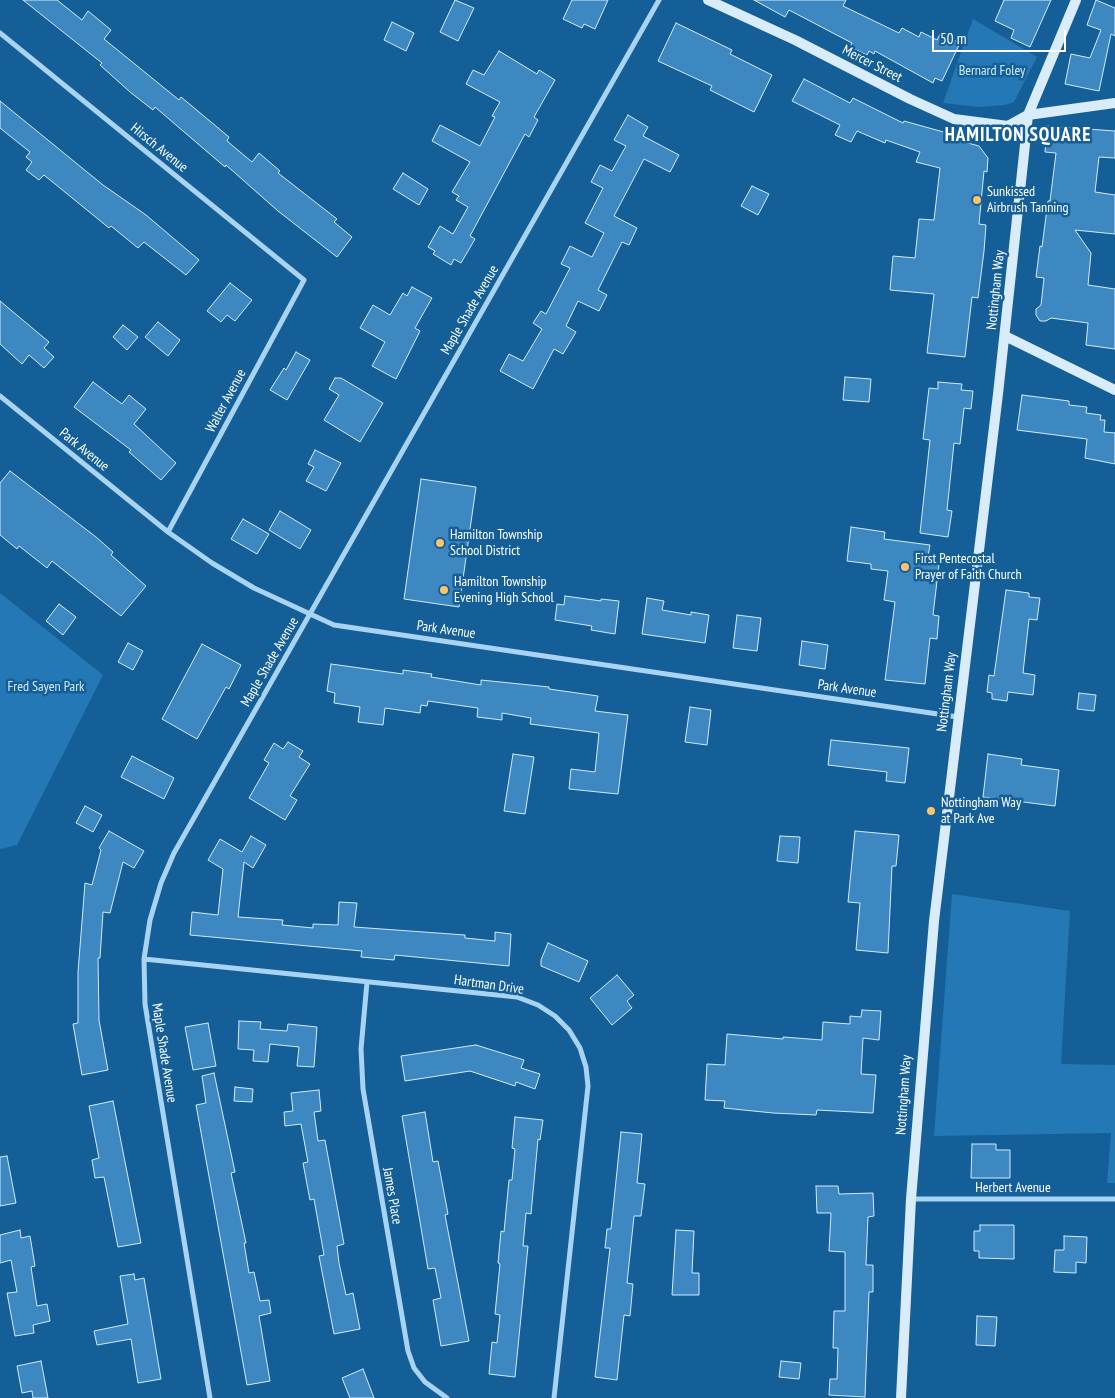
<!DOCTYPE html>
<html>
<head>
<meta charset="utf-8">
<style>
  body { margin:0 }
  #map { position:relative; width:1115px; height:1398px; overflow:hidden; background:#155f99; font-family:"PT Sans Narrow",sans-serif }
  canvas { display:block }
  .scale { position:absolute; left:932px; top:30px; width:134px; height:22px; box-sizing:border-box; border:2px solid #fff; border-top:0; padding-left:6px; font-size:15px; line-height:18px; white-space:nowrap; color:#fff; -webkit-text-stroke:4px #155f99; paint-order:stroke }
</style>
</head>
<body>
<div id="map">
<canvas width="1115" height="1398"></canvas>
<div class="scale">50 m</div>
</div>
<script>
const context = document.querySelector('canvas').getContext('2d');
context.lineJoin = 'round';
function fillPath(path, color) { context.fillStyle = color; context.fill(path, 'evenodd'); }
const poly = rows => new Path2D(rows.map(r => 'M' + r).join(''));
function strokePath(path, color, width, dash) { context.strokeStyle = color; context.lineWidth = width; context.lineCap = dash ? 'butt' : 'round'; context.setLineDash(dash || []); context.stroke(path); }
function label(font, color, halo, rows, align = 'center') {
  context.font = font + ' "PT Sans Narrow",sans-serif'; context.lineWidth = 5; context.setLineDash([]); context.textBaseline = 'middle'; context.strokeStyle = halo; context.fillStyle = color; for (const [text, x, y, turn = 0] of rows) {
    context.save(); context.translate(x, y); context.rotate((+turn || 0) * Math.PI / 180); context.textAlign = isNaN(turn) ? turn : align; if (halo) context.strokeText(text, 0, 0); context.fillText(text, 0, 0); context.restore();
  }
}
fillPath(poly([
  [973,19,1037,57,1014,102,1005,105,979,107,943,103],
  [0,593,103,675,17,845,0,849],
  [952,894,1070,911,1061,1064,1115,1065,1115,1183,1107,1183,1111,1133,934,1136]
]), '#2578b6');
const building = poly([
  [23,0,57,0,82,20,88,11,111,30,104,39,179,100,181,97,229,137,227,141,252,162,259,153,280,171,278,173,337,219,334,222,352,237,337,257,278,211,226,165,225,167,155,107,153,110,130,92,100,65,102,63,23,0],
  [455,0,474,8,458,41,440,32,455,0],
  [572,0,608,0,595,29,584,24,582,28,563,19,572,0],
  [754,0,846,0,843,6,899,33,902,28,919,37,921,32,937,40,940,34,960,43,942,81,935,78,933,83,875,51,874,54,869,51,867,55,850,47,852,43,789,10,785,17,754,0],
  [1004,0,1051,0,1030,47,1011,38,1014,30,995,21,1004,0],
  [1096,0,1115,8,1115,36,1111,34,1099,91,1065,84,1071,54,1090,58,1101,30,1087,25,1096,0],
  [392,22,414,33,406,51,384,40,392,22],
  [676,23,732,50,730,54,772,75,754,112,710,90,712,86,658,61,676,23],
  [499,51,537,74,539,70,555,80,534,117,538,120,529,137,525,134,470,236,475,239,461,263,454,259,451,265,433,254,435,251,428,247,440,226,453,234,468,207,456,200,459,196,452,192,470,162,432,141,440,125,480,146,495,117,492,116,500,102,466,84,473,70,484,75,499,51],
  [804,79,850,103,853,98,903,123,904,121,965,138,964,142,979,146,988,158,987,172,984,171,979,224,986,225,984,251,978,298,972,297,965,357,927,353,934,294,890,290,893,256,915,258,919,219,934,220,940,168,916,162,920,152,886,140,885,143,857,131,851,142,835,135,840,125,792,101,804,79],
  [0,101,103,185,146,215,199,260,186,275,144,242,138,248,111,226,109,228,44,175,39,180,26,170,32,162,26,157,30,152,0,128,0,101],
  [628,115,648,127,643,136,679,155,670,172,644,159,614,216,637,228,629,245,622,242,598,290,607,295,599,311,578,301,566,326,576,332,563,354,554,349,533,389,500,371,509,354,523,361,542,329,533,323,541,311,546,314,570,268,561,264,570,246,592,257,604,233,585,223,603,188,591,182,600,165,612,171,626,146,614,140,628,115],
  [1047,126,1115,131,1115,158,1099,157,1095,192,1115,195,1115,234,1075,230,1091,253,1088,285,1115,289,1115,349,1086,345,1088,323,1051,318,1046,321,1040,321,1036,315,1036,309,1041,305,1044,278,1036,277,1040,246,1042,247,1048,201,1050,201,1056,153,1045,152,1047,126],
  [403,173,428,189,419,205,393,189,403,173],
  [752,186,769,194,758,215,741,206,752,186],
  [230,283,252,300,235,321,227,315,221,322,207,311,230,283],
  [412,287,432,298,415,328,420,331,396,379,372,366,385,342,360,328,373,305,390,315,403,293,407,296,412,287],
  [0,301,49,342,44,348,54,357,44,368,29,355,22,364,0,344,0,301],
  [158,322,180,340,168,356,145,337,158,322],
  [123,325,138,337,127,350,113,337,123,325],
  [296,352,310,360,287,400,270,390,284,368,286,370,296,352],
  [845,377,871,379,869,402,843,400,845,377],
  [335,378,341,378,383,403,360,442,324,420,339,395,329,389,335,378],
  [93,382,122,404,129,395,146,409,134,424,176,463,161,480,129,452,131,450,74,407,93,382],
  [938,382,962,384,961,390,973,391,971,409,964,408,960,444,954,443,947,510,952,511,948,537,920,533,930,440,923,439,929,388,938,389,938,382],
  [1022,395,1069,401,1069,405,1087,407,1086,413,1101,415,1100,420,1105,420,1104,432,1115,433,1115,464,1085,458,1087,439,1017,430,1022,395],
  [315,450,341,463,326,491,306,481,314,467,308,464,315,450],
  [10,471,96,537,113,552,111,555,146,586,121,616,52,561,47,568,19,546,17,549,0,535,0,483,10,471],
  [421,479,476,487,459,607,404,599,421,479],
  [280,511,311,530,300,549,269,530,280,511],
  [243,519,269,534,257,554,231,539,243,519],
  [851,527,885,532,884,539,930,545,927,562,939,564,933,615,939,616,937,639,930,638,925,684,885,680,895,602,884,600,888,571,871,569,871,564,847,561,851,527],
  [1006,590,1029,593,1029,597,1040,598,1037,620,1029,619,1023,673,1035,675,1033,695,1008,692,1007,701,992,699,992,693,987,692,989,675,994,676,1006,590],
  [565,596,601,601,601,599,619,601,615,634,591,630,592,626,555,620,557,604,564,605,565,596],
  [647,598,664,601,662,610,691,615,691,612,709,615,705,643,642,634,647,598],
  [59,604,76,617,63,635,46,621,59,604],
  [737,615,761,618,757,651,733,648,737,615],
  [802,641,828,645,825,669,799,665,802,641],
  [128,643,143,651,133,670,118,662,128,643],
  [202,644,241,665,229,689,226,687,197,739,162,719,202,644],
  [331,664,403,674,403,670,432,674,431,677,481,685,481,680,549,687,549,689,598,696,595,711,628,715,618,794,569,789,571,769,595,772,599,733,530,724,531,718,502,713,502,720,477,717,478,708,428,701,427,706,421,705,420,713,385,708,383,725,358,722,360,707,334,703,335,693,327,691,331,664],
  [1079,693,1096,695,1094,711,1077,709,1079,693],
  [690,707,711,710,707,745,685,742,690,707],
  [831,740,909,748,905,783,886,781,887,772,828,765,831,740],
  [288,742,303,751,299,757,310,764,290,796,297,800,285,820,249,798,269,763,264,760,274,743,283,749,288,742],
  [513,754,534,757,525,814,504,811,513,754],
  [988,754,1022,759,1021,765,1059,770,1055,806,983,797,988,754],
  [132,756,174,778,164,799,121,777,132,756],
  [85,806,102,815,93,832,76,823,85,806],
  [109,831,144,851,134,868,123,862,110,913,103,912,100,958,98,958,99,1020,108,1070,82,1075,73,1024,78,1023,78,972,85,883,92,885,101,850,99,848,109,831],
  [855,831,899,835,896,866,892,866,888,953,856,950,860,903,848,902,855,831],
  [251,836,266,845,253,868,244,862,238,917,283,920,282,925,313,928,313,924,338,925,339,902,357,903,354,927,465,935,465,938,495,941,495,932,511,934,509,966,395,955,394,960,361,957,362,951,190,935,192,912,218,915,223,869,208,860,220,839,242,852,251,836],
  [780,836,800,837,798,863,777,861,780,836],
  [548,943,588,961,579,982,541,966,541,960,548,943],
  [617,975,634,995,627,1001,632,1008,612,1025,590,998,617,975],
  [862,1010,881,1011,879,1040,863,1038,861,1074,876,1075,873,1113,817,1110,816,1115,773,1113,724,1108,725,1101,705,1100,707,1064,725,1065,727,1034,783,1039,783,1037,822,1040,823,1022,850,1024,850,1016,861,1017,862,1010],
  [239,1021,261,1022,260,1029,287,1031,288,1024,317,1027,314,1067,297,1066,299,1047,270,1044,268,1062,253,1061,254,1050,238,1049,239,1021],
  [208,1023,216,1066,193,1070,185,1027,208,1023],
  [476,1045,524,1060,521,1068,540,1074,535,1089,516,1082,515,1086,470,1071,405,1081,401,1056,476,1045],
  [214,1073,235,1172,231,1173,246,1243,244,1243,249,1273,254,1272,260,1301,269,1300,271,1313,259,1316,270,1381,247,1385,196,1105,206,1103,202,1076,214,1073],
  [235,1087,253,1089,252,1102,234,1101,235,1087],
  [319,1090,321,1111,314,1112,318,1141,325,1140,344,1244,337,1246,339,1263,346,1295,353,1293,360,1329,334,1334,319,1256,324,1255,314,1199,310,1200,303,1163,308,1162,301,1124,285,1126,284,1112,293,1111,291,1093,319,1090],
  [113,1101,141,1243,118,1247,104,1177,95,1178,92,1160,99,1158,89,1106,113,1101],
  [425,1112,433,1162,438,1161,448,1214,445,1215,469,1341,441,1346,433,1300,441,1298,435,1268,428,1269,402,1116,425,1112],
  [515,1117,543,1120,540,1140,538,1139,531,1214,526,1213,523,1246,528,1246,515,1377,489,1374,492,1342,497,1343,500,1315,495,1314,500,1264,498,1263,501,1231,504,1232,509,1180,512,1180,515,1149,512,1148,515,1117],
  [621,1132,642,1134,637,1183,645,1184,641,1216,634,1216,627,1283,633,1284,630,1316,624,1315,617,1380,595,1377,610,1248,605,1248,607,1229,611,1229,621,1132],
  [972,1144,996,1144,996,1150,1010,1150,1010,1178,971,1178,972,1144],
  [7,1156,16,1203,0,1206,0,1157,7,1156],
  [816,1186,838,1186,839,1194,873,1193,874,1216,868,1217,866,1265,873,1265,873,1292,869,1292,865,1397,829,1395,830,1379,837,1379,838,1348,833,1348,834,1311,845,1311,845,1252,829,1251,831,1213,817,1213,816,1186],
  [980,1225,1014,1225,1014,1259,979,1258,979,1251,974,1251,974,1231,980,1231,980,1225],
  [20,1230,21,1238,30,1236,35,1266,31,1267,37,1306,47,1304,50,1321,33,1325,34,1333,15,1336,7,1293,17,1292,11,1260,0,1263,0,1235,20,1230],
  [676,1230,694,1231,692,1273,699,1273,699,1295,672,1295,676,1230],
  [1064,1236,1087,1237,1086,1263,1076,1262,1076,1273,1054,1272,1055,1250,1064,1250,1064,1236],
  [134,1274,135,1280,144,1278,161,1379,138,1383,131,1339,97,1345,94,1331,128,1324,120,1276,134,1274],
  [977,1316,997,1317,995,1346,976,1345,977,1316],
  [41,1361,48,1398,33,1398,32,1391,22,1393,17,1366,41,1361],
  [781,1361,801,1363,799,1379,779,1377,781,1361],
  [363,1369,374,1398,350,1398,342,1378,363,1369]
]);
fillPath(building, '#3e88c1');
strokePath(building, '#d1eafc', 1);
strokePath(poly([
  [0,33,304,280,168,532],
  [0,396,168,532,212,563,254,588,334,625,958,717],
  [144,959,517,997,538,1005,555,1016,569,1030,580,1048,586,1067,588,1086,554,1398],
  [367,982,361,1049,363,1089,408,1351,414,1368,425,1382,447,1398],
  [911,1199,1115,1199],
  [210,1398,145,1004,144,959,150,920,161,883,174,853,659,0]
]), '#a9d3f2', 5);
strokePath(poly([
  [708,0,795,40,910,99,954,119,1008,126,1028,115,1115,103],
  [1005,336,1115,390],
  [901,1398,911,1199,934,921,998,394,1024,154,1028,115,1076,0]
]), '#d8ecfc', 10);
for (const [x, y, r, color] of [
  [977,200,5,"#ffc26a"],
  [440,543,5,"#ffc26a"],
  [905,567,5,"#ffc26a"],
  [444,590,5,"#ffc26a"],
  [931,811,5,"#ffc26a"]
]) { const dot = new Path2D(); dot.arc(x, y, r, 0, 2 * Math.PI); context.fillStyle = color; context.fill(dot); strokePath(dot, '#155f99', 2); }
label('14px', '#fff', '#155f99', [
  ["Mercer Street",872,64,27],
  ["Hirsch Avenue",159,148,39],
  ["Nottingham Way",996,290,-84],
  ["Maple Shade Avenue",470,310,-60],
  ["Walter Avenue",226,401,-62],
  ["Park Avenue",84,450,39],
  ["Park Avenue",446,630,8],
  ["Maple Shade Avenue",270,662,-60],
  ["Park Avenue",847,689,8],
  ["Nottingham Way",947,692,-83],
  ["Hartman Drive",489,985,8],
  ["Maple Shade Avenue",164,1053,81],
  ["Nottingham Way",904,1095,-86],
  ["Herbert Avenue",1013,1188],
  ["James Place",392,1196,80]
]);
label('14px', '#d1eafc', '#155f99', [
  ["Bernard Foley",992,71],
  ["Fred Sayen Park",46,687]
]);
label('14px', '#fff', '#155f99', [
  ["Sunkissed",987,192],
  ["Airbrush Tanning",987,208],
  ["Hamilton Township",450,535],
  ["School District",450,551],
  ["First Pentecostal",915,559],
  ["Prayer of Faith Church",915,575],
  ["Hamilton Township",454,582],
  ["Evening High School",454,598],
  ["Nottingham Way",941,803],
  ["at Park Ave",941,819]
], 'left');
context.letterSpacing = '1px';
label('bold 19px', '#fff', '#155f99', [
  ["HAMILTON SQUARE",1018,136]
]);
context.letterSpacing = '0px';
</script>
</body>
</html>
